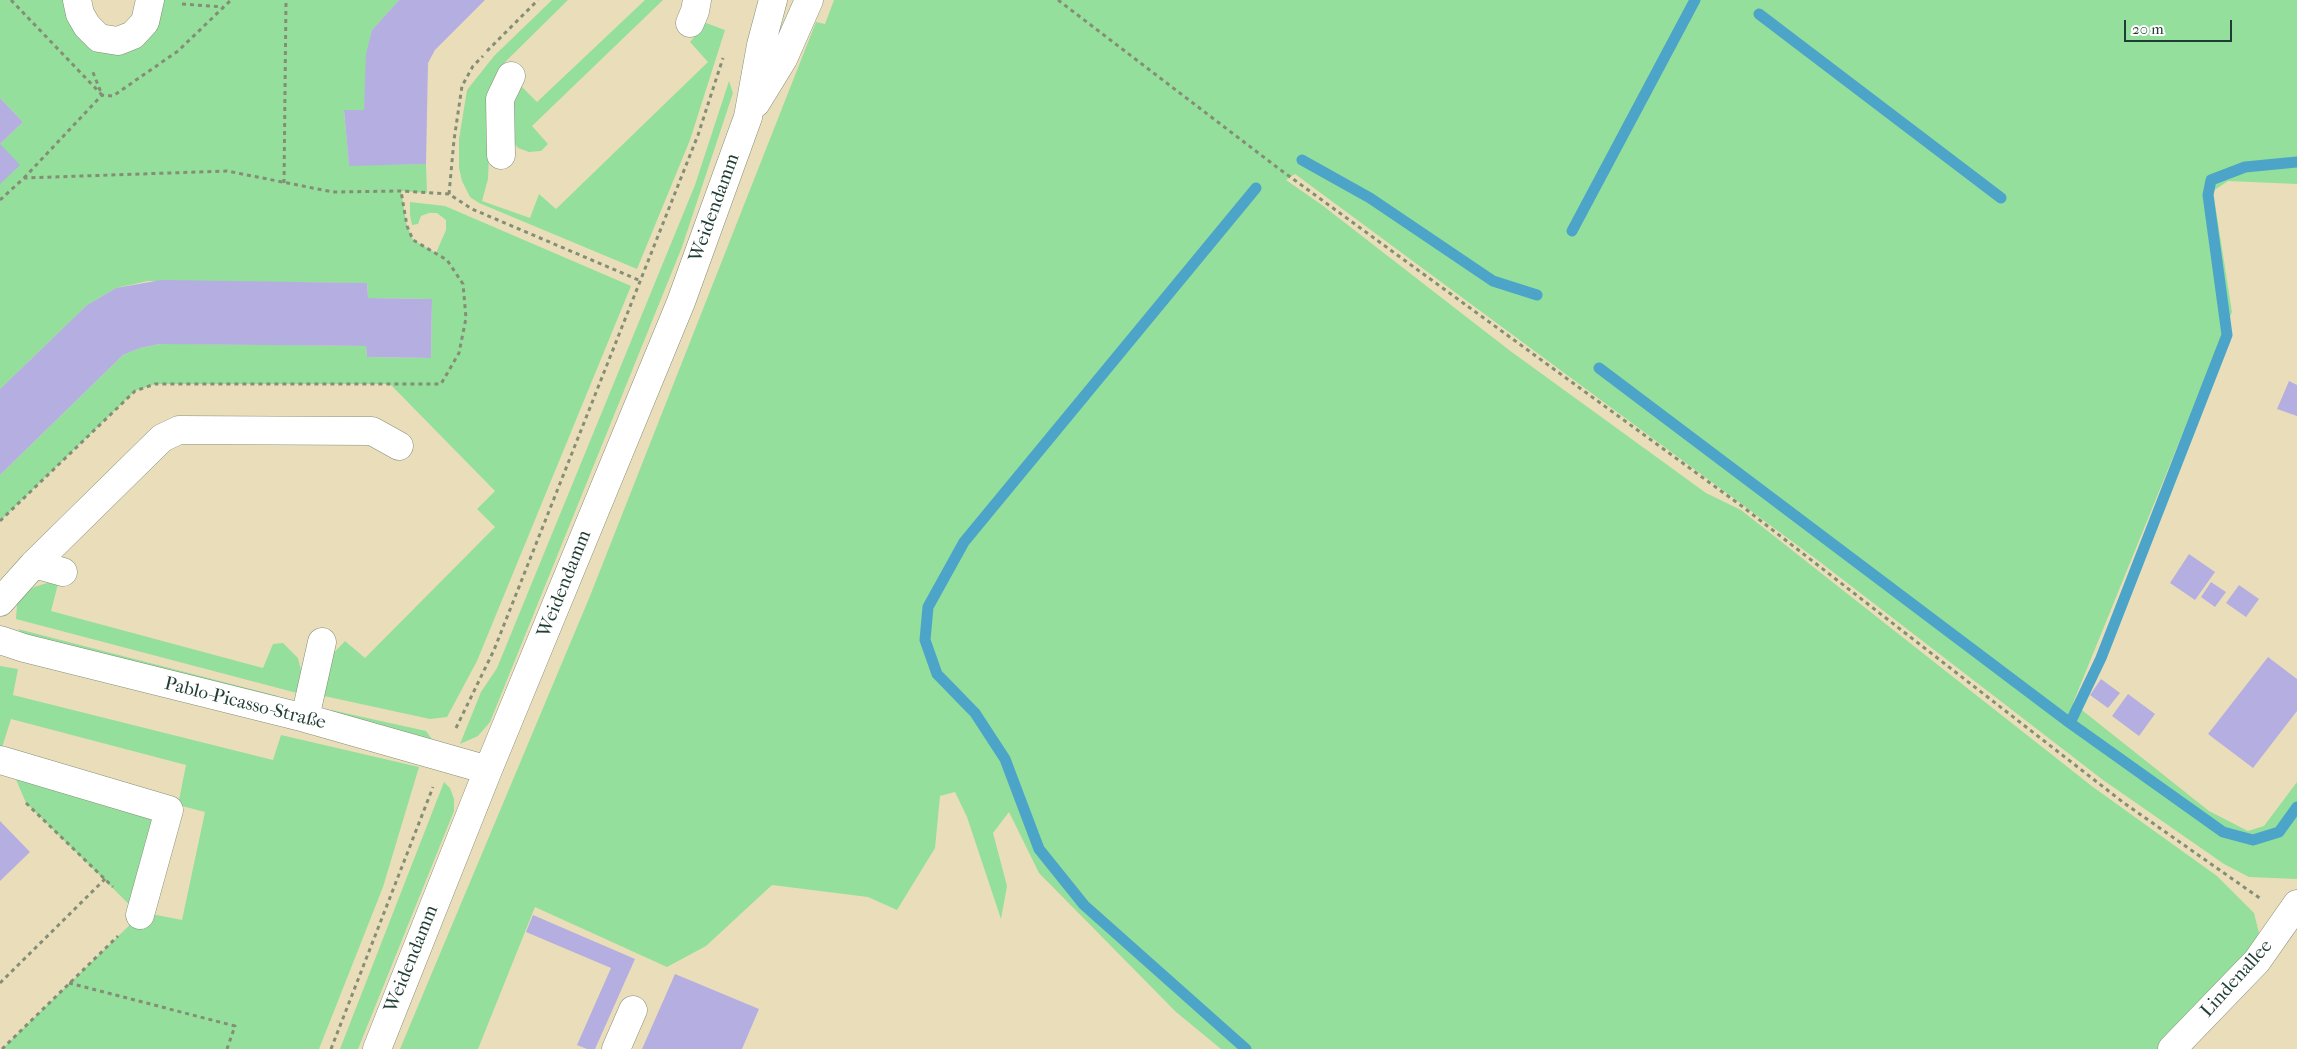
<!DOCTYPE html>
<html>
<head>
<meta charset="utf-8">
<style>
  body { margin:0 }
  #map { position:relative; width:2297px; height:1049px; overflow:hidden; background:#eadeba; font-family:"IM FELL French Canon",serif }
  canvas { display:block }
  .scale { position:absolute; left:2124px; top:20px; width:108px; height:22px; box-sizing:border-box; border:2px solid #1f3d34; border-top:0; padding-left:6px; font-size:15px; line-height:18px; white-space:nowrap; color:#1f3d34; -webkit-text-stroke:4px #fff; paint-order:stroke }
</style>
</head>
<body>
<div id="map">
<canvas width="2297" height="1049"></canvas>
<div class="scale">20 m</div>
</div>
<script>
const context = document.querySelector('canvas').getContext('2d');
context.lineJoin = 'round';
function fillPath(path, color) { context.fillStyle = color; context.fill(path, 'evenodd'); }
const poly = rows => new Path2D(rows.map(r => 'M' + r).join(''));
function strokePath(path, color, width, dash) { context.strokeStyle = color; context.lineWidth = width; context.lineCap = dash ? 'butt' : 'round'; context.setLineDash(dash || []); context.stroke(path); }
function label(font, color, halo, rows, align = 'center') {
  context.font = font + ' "IM FELL French Canon",serif'; context.lineWidth = 4; context.setLineDash([]); context.textBaseline = 'middle'; context.strokeStyle = halo; context.fillStyle = color; for (const [text, x, y, turn = 0] of rows) {
    context.save(); context.translate(x, y); context.rotate((+turn || 0) * Math.PI / 180); context.textAlign = isNaN(turn) ? turn : align; if (halo) context.strokeText(text, 0, 0); context.fillText(text, 0, 0); context.restore();
  }
}
fillPath(poly([
  [0,0,77,0,118,41,150,0,399,0,372,30,364,110,344,111,349,165,426,164,427,193,401,191,407,226,413,240,436,253,446,230,446,220,437,213,429,213,421,216,418,224,412,225,410,215,410,202,445,206,631,286,477,661,447,717,430,719,324,696,327,660,345,641,365,658,495,527,477,509,495,491,390,384,155,384,135,391,0,521,0,475,123,355,140,348,160,344,186,344,366,346,367,357,431,358,432,299,368,298,367,283,148,281,116,288,87,305,0,389,0,144,23,122,0,98],
  [552,0,568,0,499,68,492,87,488,179,482,201,530,218,539,194,556,209,708,62,690,42,706,23,725,30,690,140,637,269,479,203,470,197,462,181,459,168,459,139,467,90,494,56],
  [645,0,663,0,532,126,548,144,541,151,529,152,518,148,510,138,512,102,520,85,537,102],
  [834,0,2297,0,2297,184,2228,181,2213,191,2232,312,2073,703,2209,811,2248,831,2264,826,2297,782,2297,879,2249,877,2224,864,2103,780,1820,562,1295,174,1286,180,1322,205,1509,350,1706,493,1741,510,2093,787,2217,876,2254,913,2259,933,2247,956,2159,1049,1221,1049,1176,1012,1039,873,1009,812,993,833,1007,886,1001,919,967,817,955,792,940,796,935,848,897,910,868,897,772,885,706,946,667,967,535,907,478,1049,400,1049,590,596,816,22,825,24],
  [729,81,733,93,682,247,490,722,478,736,460,744,481,692,497,668,695,185],
  [47,583,58,584,51,611,263,668,273,644,283,643,298,658,301,670,297,693,16,619,17,604,26,593,34,587],
  [18,629,278,696,271,699,25,636],
  [0,666,18,669,13,695,273,760,281,735,419,767,383,887,319,1049,2,1049,140,915,26,803,9,763,169,810,141,912,182,920,205,812,178,805,186,765,11,719,0,754],
  [331,710,426,731,434,742,344,721],
  [444,782,450,788,454,799,454,811,358,1049,340,1049]
]), '#94df9b');
strokePath(poly([
  [1759,14,2001,198],
  [1302,160,1370,198,1493,281,1537,295],
  [1572,231,1695,0],
  [1599,368,2070,723,2223,832,2253,840,2279,832,2297,807],
  [2070,723,2101,658,2227,335,2208,195,2211,180,2245,167,2297,162],
  [1246,1049,1084,905,1039,849,1005,759,975,713,937,674,925,640,928,607,964,542,1256,188]
]), '#4ca5c9', 11);
fillPath(poly([
  [399,0,485,0,435,50,428,63,426,164,349,166,344,110,364,110,366,54,372,30],
  [0,98,23,122,0,144],
  [0,144,20,165,0,184],
  [161,280,367,283,368,298,432,299,431,358,367,357,366,346,160,344,140,348,123,355,0,475,0,389,87,305,116,288],
  [2289,381,2297,385,2297,416,2277,409],
  [2189,554,2215,572,2195,600,2170,583],
  [2211,582,2226,592,2215,607,2201,597],
  [2239,585,2259,599,2246,617,2226,603],
  [2268,657,2297,679,2297,711,2253,768,2208,734],
  [2101,679,2120,693,2108,708,2090,695],
  [2128,694,2155,714,2139,736,2112,716],
  [0,821,30,852,0,881],
  [533,915,635,959,595,1049,587,1049,577,1045,611,968,526,932],
  [675,974,759,1009,742,1049,642,1049]
]), '#b4aee1');
const minor = poly([
  [77,0,80,14,87,26,99,38,118,41,133,35,145,22,150,0],
  [690,23,695,11,697,0],
  [756,103,783,59,809,0],
  [501,155,500,99,511,76],
  [34,564,63,572],
  [0,602,34,564,162,438,179,430,372,431,399,446],
  [0,640,24,648,305,718,488,770],
  [305,718,322,642],
  [0,760,169,810,140,915],
  [377,1049,488,770,681,302,748,117,761,45,773,0],
  [616,1049,633,1010],
  [2172,1049,2257,961,2297,904]
]);
strokePath(minor, '#848e77', 29);
strokePath(poly([
  [11,0,102,95,92,70],
  [1058,0,1278,168,1743,507,2124,803,2261,899],
  [182,4,223,7],
  [487,51,538,0],
  [24,178,102,95,113,96,178,51,231,0],
  [284,183,286,0],
  [449,194,454,140,462,86,473,66,483,56],
  [0,200,24,178,227,171,333,192,401,191,449,194,472,209,641,281],
  [0,521,135,391,155,384,441,384,459,353,466,318,463,284,447,260,413,240,407,226,401,191],
  [456,728,494,650,698,135,723,58],
  [26,803,113,887],
  [0,983,105,879],
  [69,983,235,1026,227,1049],
  [2,1049,118,936],
  [331,1049,433,787]
]), '#848e77', 3, [4, 4]);
strokePath(minor, '#fff', 28);
label('19px', '#1f3d34', '#fff', [
  ["Weidendamm",715,208,-70],
  ["Weidendamm",565,584,-68],
  ["Pablo-Picasso-Straße",245,704,14],
  ["Weidendamm",412,959,-68],
  ["Lindenallee",2237,979,-48]
]);
</script>
</body>
</html>
